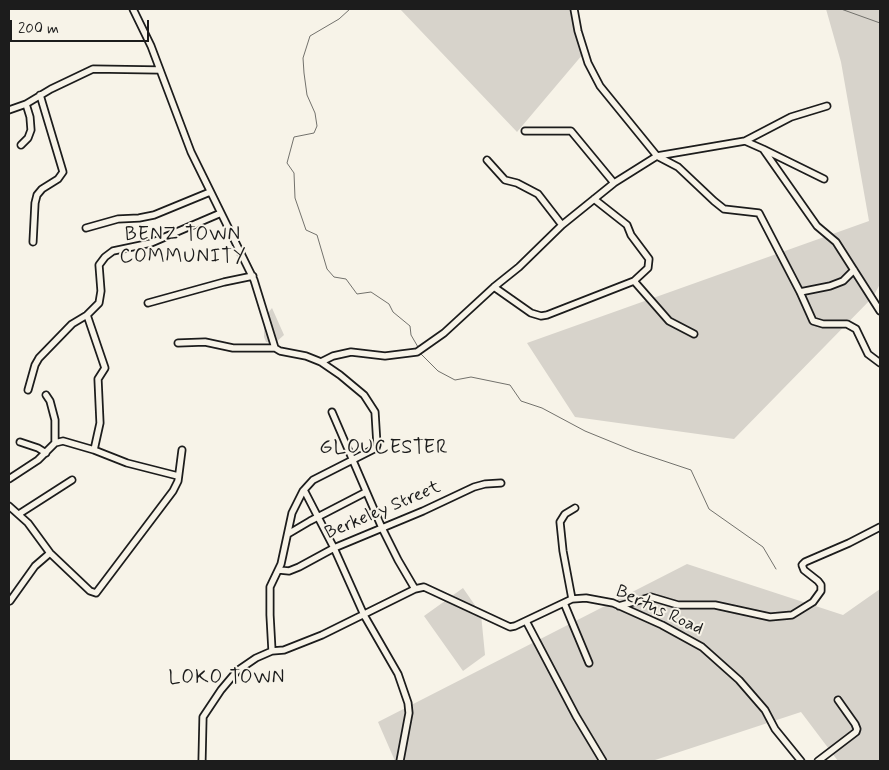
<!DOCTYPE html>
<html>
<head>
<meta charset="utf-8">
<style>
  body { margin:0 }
  #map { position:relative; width:889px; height:770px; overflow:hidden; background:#f7f3e8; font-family:Mynerve,sans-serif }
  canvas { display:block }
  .frame { position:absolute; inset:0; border:10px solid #1c1c1c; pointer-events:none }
  .scale { position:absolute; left:10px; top:20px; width:139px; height:22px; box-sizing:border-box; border:2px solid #1c1c1c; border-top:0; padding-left:6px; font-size:15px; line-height:18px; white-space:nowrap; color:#1c1c1c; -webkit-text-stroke:4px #f7f3e8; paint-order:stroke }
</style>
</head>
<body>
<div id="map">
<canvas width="889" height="770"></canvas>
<div class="frame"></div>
<div class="scale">200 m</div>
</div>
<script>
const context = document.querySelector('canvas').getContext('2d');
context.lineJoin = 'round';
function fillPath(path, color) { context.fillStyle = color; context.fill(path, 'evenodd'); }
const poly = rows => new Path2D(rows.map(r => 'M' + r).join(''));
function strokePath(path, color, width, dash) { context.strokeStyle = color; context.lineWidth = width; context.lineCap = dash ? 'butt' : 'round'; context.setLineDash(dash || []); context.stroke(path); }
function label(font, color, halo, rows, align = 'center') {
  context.font = font + ' Mynerve,sans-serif'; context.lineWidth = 4; context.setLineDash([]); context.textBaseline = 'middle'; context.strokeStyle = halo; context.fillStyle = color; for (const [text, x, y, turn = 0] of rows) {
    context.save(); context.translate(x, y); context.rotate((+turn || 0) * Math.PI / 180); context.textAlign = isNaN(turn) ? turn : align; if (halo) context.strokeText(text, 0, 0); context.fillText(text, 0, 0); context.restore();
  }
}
fillPath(poly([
  [400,9,570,9,583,54,517,132],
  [826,9,880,9,880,284,873,297,734,439,575,417,527,343,869,221,841,62],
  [272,308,284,335,275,343,266,342,264,337,264,318],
  [687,564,843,615,880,589,880,761,838,761,801,712,652,761,395,761,378,722],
  [463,588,481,614,485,655,463,671,424,616]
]), '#d7d3cb');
strokePath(poly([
  [350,9,339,19,310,36,303,58,304,73,307,95,315,113,317,126,314,133,294,137,287,163,294,173,295,198,306,230,317,235,327,269,334,277,346,279,357,294,371,292,389,304,393,312,410,326,411,335,418,347],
  [841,9,880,23],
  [420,353,438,371,455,380,471,377,510,385,521,401,542,408,585,431,634,451,691,470,709,509,763,547,776,569]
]), '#72716c', 1);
const minor = poly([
  [133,9,151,46,191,152,254,280,275,348,280,351,306,356,321,362,340,375,364,395,375,412,377,445,376,448,313,480,303,491,292,513,281,564,270,587,270,615,272,651],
  [574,9,578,31,588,63,600,86,657,156,678,167,714,201,724,209,759,213,800,292,813,321,823,324,847,324,856,329,868,354,880,363],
  [9,110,26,104],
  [525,131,571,131,614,183],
  [745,141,791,117,827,106],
  [21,145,28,138,31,130,30,117,26,104,51,89,93,69,159,70],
  [763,149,824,179],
  [487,160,505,180,517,183,538,194,562,225],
  [86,228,118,219,139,218,154,215,210,192],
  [33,242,35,203,37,195,42,189,58,179,63,172,40,95],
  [634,281,669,321,694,334],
  [494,287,531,313,541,316,547,315,634,281,648,268,649,259,631,235,627,225,594,199],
  [800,292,830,286,843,281,854,270],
  [148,303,224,282,253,276],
  [87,315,105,368,98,379,100,423,94,450],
  [178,343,205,342,233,348,275,348],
  [321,362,333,356,351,352,385,356,417,352,444,333,494,287,519,267,562,225,614,183,657,156,745,141,763,149,817,226,836,242,880,311],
  [28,390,35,365,39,358,72,324,87,315,99,303,101,291,99,265,105,257,113,251,151,243,221,213],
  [46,395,50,401,55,420,55,443],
  [332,412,382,528,398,560,415,589],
  [20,442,38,448,46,453],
  [9,479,38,460,55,443,63,441,94,450,127,463,178,476],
  [304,490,334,548,364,615,398,674,408,703,409,713,400,761],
  [9,506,28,523,50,553,90,591,96,593,173,491,178,481,182,450],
  [19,514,72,480],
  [288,534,310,521,366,492],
  [279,570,289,571,299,567,334,548,423,511,474,487,485,484,501,483],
  [572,599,563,551,560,522,565,514,575,508],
  [10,601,35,566,50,553],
  [564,603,589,663],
  [619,606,651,597,678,605,715,605,770,617,792,615,813,602,821,591,821,585,818,581,804,570,802,565,805,562,849,543,880,527],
  [526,621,576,716,603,761],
  [202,761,203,717,221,690,237,671,256,658,272,651,284,650,322,635,415,589,424,587,510,627,515,626,572,599,586,598,613,603,662,625,702,647,739,680,765,710,775,729,801,761],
  [818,761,856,732,857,729,855,724,838,700]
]);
strokePath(minor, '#1c1c1c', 9);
strokePath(minor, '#f7f3e8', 5.5);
label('18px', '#1c1c1c', '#f7f3e8', [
  ["Berkeley Street",383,511,-23],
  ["Bertus Road",659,611,25]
]);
context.letterSpacing = '1px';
label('19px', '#1c1c1c', '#f7f3e8', [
  ["BENZ TOWN",183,236],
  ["COMMUNITY",183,258],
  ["LOKO TOWN",227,679]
]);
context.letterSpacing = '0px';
context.letterSpacing = '1px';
label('20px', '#1c1c1c', '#f7f3e8', [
  ["GLOUCESTER",384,449]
]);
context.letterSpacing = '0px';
</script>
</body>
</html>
